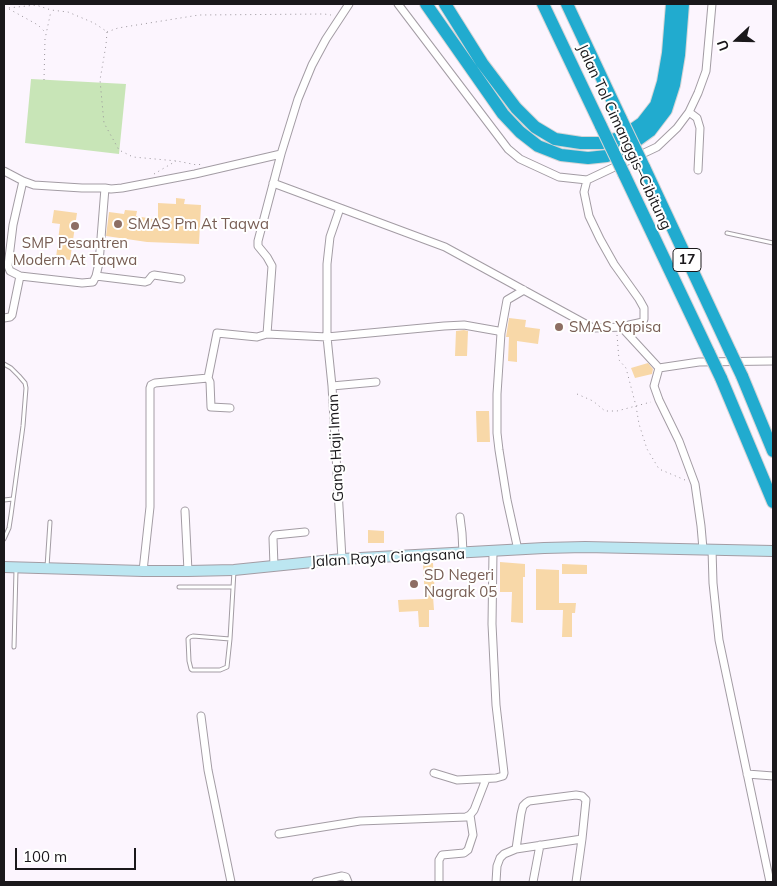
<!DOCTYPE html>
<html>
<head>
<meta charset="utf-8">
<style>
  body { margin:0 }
  #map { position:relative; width:777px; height:886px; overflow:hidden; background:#fcf5fe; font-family:Mulish,sans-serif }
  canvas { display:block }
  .frame { position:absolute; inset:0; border:5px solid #1a181b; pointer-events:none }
  .north { position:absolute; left:712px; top:15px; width:50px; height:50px; -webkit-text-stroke:4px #fff; paint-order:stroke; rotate:249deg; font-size:14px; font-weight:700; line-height:20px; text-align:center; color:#1a181b }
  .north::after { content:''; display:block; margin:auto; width:18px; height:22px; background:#1a181b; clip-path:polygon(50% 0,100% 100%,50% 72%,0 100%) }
  .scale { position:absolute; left:15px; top:848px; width:121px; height:22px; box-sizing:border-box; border:2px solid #1a181b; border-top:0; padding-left:6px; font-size:15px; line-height:18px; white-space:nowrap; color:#1a181b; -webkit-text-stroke:4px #fff; paint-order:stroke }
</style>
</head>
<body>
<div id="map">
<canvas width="777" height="886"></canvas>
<div class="frame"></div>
<div class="north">U</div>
<div class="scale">100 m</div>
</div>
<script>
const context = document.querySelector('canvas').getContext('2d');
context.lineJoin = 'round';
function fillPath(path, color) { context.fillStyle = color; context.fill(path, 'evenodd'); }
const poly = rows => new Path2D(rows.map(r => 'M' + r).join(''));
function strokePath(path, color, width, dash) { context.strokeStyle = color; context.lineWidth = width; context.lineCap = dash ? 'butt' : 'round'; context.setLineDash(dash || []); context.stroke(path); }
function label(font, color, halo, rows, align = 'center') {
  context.font = font + ' Mulish,sans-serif'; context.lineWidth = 4; context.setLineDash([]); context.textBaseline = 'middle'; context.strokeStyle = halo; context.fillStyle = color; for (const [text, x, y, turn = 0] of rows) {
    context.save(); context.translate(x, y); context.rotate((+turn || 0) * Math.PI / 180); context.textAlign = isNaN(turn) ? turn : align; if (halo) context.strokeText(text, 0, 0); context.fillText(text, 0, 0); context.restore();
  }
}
fillPath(poly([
  [31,79,126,84,119,154,25,143]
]), '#c8e5b7');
fillPath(poly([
  [176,198,185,199,184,204,201,205,199,244,147,242,106,236,109,212,124,214,125,210,137,211,136,216,158,220,158,203,176,204],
  [54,210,77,213,70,260,56,258,60,224,52,223],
  [509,318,526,320,525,327,540,329,538,344,517,341,517,362,508,361,509,337,506,337],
  [464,330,468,331,467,356,455,356,456,331],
  [648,363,653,369,652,374,635,378,631,368],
  [476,411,489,411,490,442,477,442],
  [368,530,384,531,384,543,368,543],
  [500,562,525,564,525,577,523,577,523,623,511,622,512,592,500,592],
  [433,563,435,596,433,596,434,610,429,610,429,627,419,627,418,611,399,612,398,600,425,599,423,564],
  [562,564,587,565,587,574,562,574],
  [536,569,559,570,559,603,576,603,575,613,572,613,572,637,562,637,563,610,536,610]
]), '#f8d8a8');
const lane = poly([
  [727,233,773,243],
  [4,364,11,368,19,376,25,383,26,388,23,426,11,515,9,528,4,539],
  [4,500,13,499],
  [47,567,50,522],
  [179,587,233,587],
  [230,639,193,636,190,637,188,639,189,661,191,669,192,670,220,670,227,667,230,639,234,571],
  [14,647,16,570]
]);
const street = poly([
  [398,4,508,149,520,159,559,177,587,180,657,147,677,128,689,112,698,93,706,71,712,4],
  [689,112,697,118,700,128,698,170],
  [4,171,23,181,34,185,82,188,105,188],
  [23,181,13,225,8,266,10,271,20,276,82,283,93,282,96,276,99,263,105,188,111,189,122,188,195,174,281,154,298,99,312,65,326,39,349,4],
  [273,183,445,247,593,328,625,327,629,325,643,322,644,319,644,308,639,299,614,264,600,239,589,216,584,192,587,180],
  [340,208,330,237,327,264,327,337,332,386,342,559],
  [96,276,145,282,148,281,152,276,154,275,181,279],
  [4,318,10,317,12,315,20,276],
  [625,327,624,330,659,368],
  [501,333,507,300,524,290],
  [267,334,272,266,267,257,258,246,258,241,281,154],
  [659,368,654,386,659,400,679,441,695,484,701,526,703,549],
  [659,368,699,362,773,361],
  [332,386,376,382],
  [230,408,211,407,210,382,208,378,217,333,257,337,267,334,327,337,444,326,464,325,498,331,501,333,497,394,497,433,499,450,507,500,518,550],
  [185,511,188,571],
  [460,517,462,533,463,553],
  [712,549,713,583,719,640,770,882],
  [274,566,273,538,275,535,305,532],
  [143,571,150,507,150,388,151,385,155,383,208,378],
  [201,716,208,770,231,882],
  [434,773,457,780,496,778,503,776,504,773,496,705,492,624,493,552],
  [747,774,773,776],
  [279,834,360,821,466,817,470,815,474,810,486,779],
  [316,882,342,876,346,877,348,882],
  [439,882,439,860,442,855,464,853,468,850,473,835,470,815],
  [496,882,497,866,500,858,504,854,516,849,582,839,586,800,582,796,576,795,529,801,526,803,523,806,521,814,516,849],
  [533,882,540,845],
  [576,882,582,839]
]);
const secondary = poly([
  [4,567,143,571,188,571,234,570,342,559,544,548,585,547,773,551]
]);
const highway = poly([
  [426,4,503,114,520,132,538,146,561,155,588,158,607,156,628,147,650,131,666,110,674,85,679,55,683,4],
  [445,4,482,63,516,108,535,127,555,139,581,143,602,143,622,137,642,123,656,105,663,82,668,53,672,4],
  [543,4,601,126],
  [567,4,621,119],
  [644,167,731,353],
  [624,174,709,353],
  [742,376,773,451],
  [721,378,773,502]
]);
strokePath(lane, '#a39ca4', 5);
strokePath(street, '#a39ca4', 9);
strokePath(secondary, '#a39ca4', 12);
strokePath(highway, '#d6d5d6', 14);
strokePath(poly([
  [4,7,8,8,36,5,51,10,68,12,94,23,106,31],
  [9,9,38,25,45,32],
  [107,32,106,45,100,80,102,102,104,123,119,150,133,157,177,161,197,165,202,164],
  [107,32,118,28,199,15,324,14,331,15],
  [44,80,45,39,51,11],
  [154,174,176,161],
  [617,335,619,360,626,368,636,406,639,424,647,449,659,469,685,480],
  [577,394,593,401,605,411,617,411,651,402]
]), '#99949a', 1, [1, 4]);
strokePath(lane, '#fff', 3);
strokePath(street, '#fff', 7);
strokePath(secondary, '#bce6f1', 10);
strokePath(highway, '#21abcf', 12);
const highwayBridge = poly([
  [621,119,644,167],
  [601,126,624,174],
  [709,353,721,378],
  [731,353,742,376]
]);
strokePath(highwayBridge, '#d6d5d6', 14, []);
strokePath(highwayBridge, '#21abcf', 12);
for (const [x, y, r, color] of [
  [118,224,5,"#8d6e63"],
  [75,226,5,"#8d6e63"],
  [559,327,5,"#8d6e63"],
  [414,584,5,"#8d6e63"]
]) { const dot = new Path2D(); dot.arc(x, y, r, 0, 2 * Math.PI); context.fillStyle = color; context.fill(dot); strokePath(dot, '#fff', 2); }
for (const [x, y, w] of [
  [687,260,28]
]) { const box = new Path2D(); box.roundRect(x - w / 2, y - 11.5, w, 23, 4); context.fillStyle = '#fff'; context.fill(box); strokePath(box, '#1a181b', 1); }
label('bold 14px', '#1a181b', null, [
  ["17",687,260]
]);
label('15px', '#1a181b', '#fff', [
  ["Jalan Tol Cimanggis–Cibitung",624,137,65],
  ["Gang Haji Iman",336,448,-93],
  ["Jalan Raya Ciangsana",388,558,-3]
]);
label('15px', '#785e54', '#fff', [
  ["SMAS Pm At Taqwa",128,224],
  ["SMP Pesantren",75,243,"center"],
  ["Modern At Taqwa",75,260,"center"],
  ["SMAS Yapisa",569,327],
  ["SD Negeri",424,575],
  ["Nagrak 05",424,592]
], 'left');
</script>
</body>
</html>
